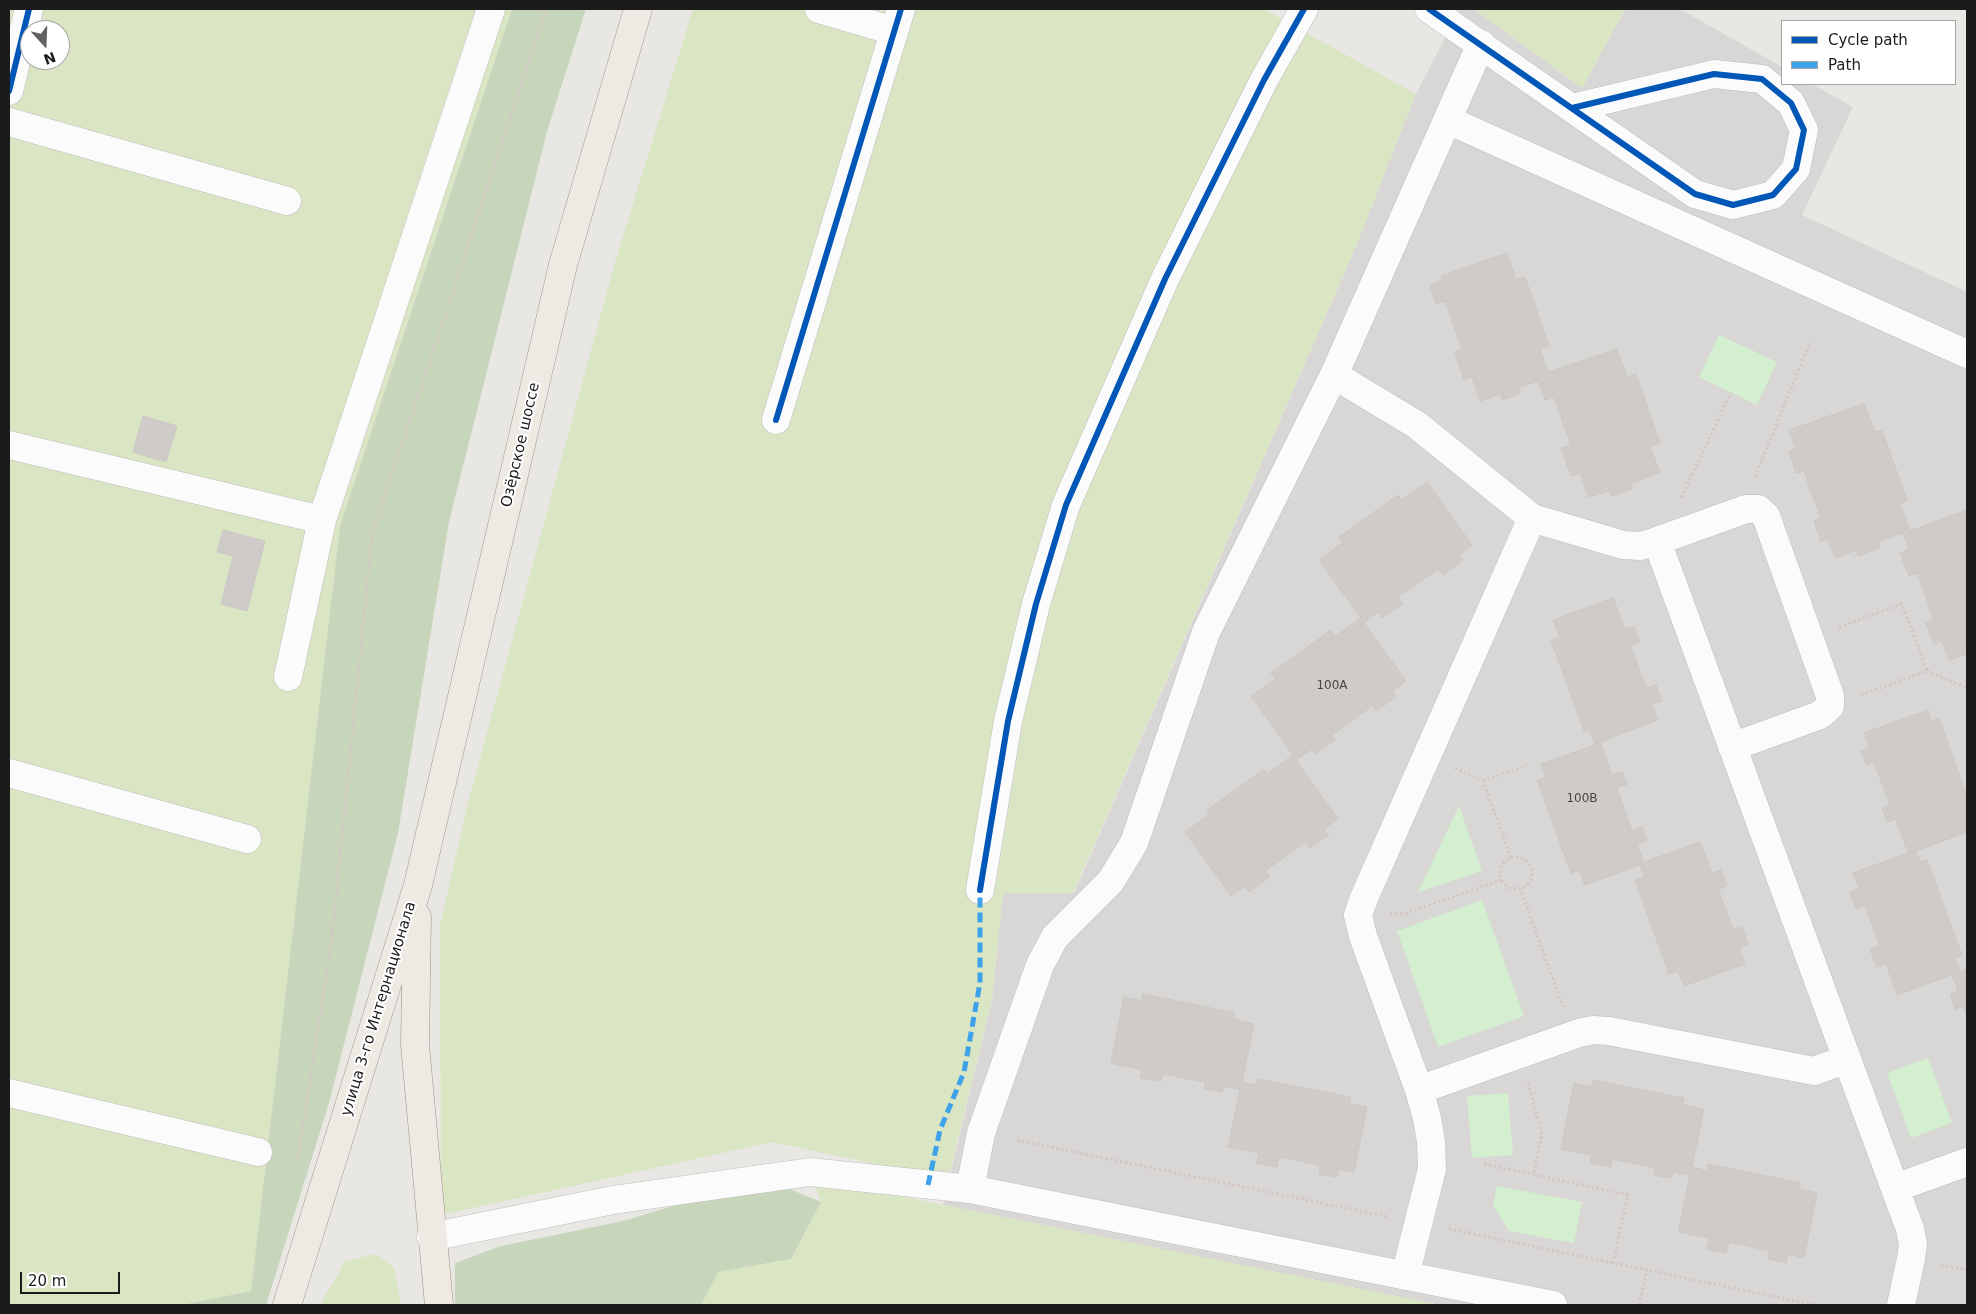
<!DOCTYPE html>
<html>
<head>
<meta charset="utf-8">
<style>
  body { margin:0 }
  #map { position:relative; width:1976px; height:1314px; overflow:hidden; background:#e9e7e4; font-family:"DejaVu Sans",sans-serif }
  canvas { display:block }
  .frame { position:absolute; inset:0; border:10px solid #1b1b1b; pointer-events:none }
  .legend { position:absolute; left:1781px; top:20px; width:175px; height:65px; box-sizing:border-box; background:#fff; border:1px solid #a4a4a4; margin:0; padding:6px 9px; list-style:none; font-size:15px; color:#1b1b1b }
  .legend li { display:flex; align-items:center; gap:10px; height:25px }
  .legend b { width:25px; border:1px solid #a4a4a4 }
  .north { position:absolute; left:20px; top:20px; width:50px; height:50px; box-sizing:border-box; background:#fff; border:1px solid #a4a4a4; border-radius:50%; rotate:160deg; font-size:14px; font-weight:700; line-height:20px; text-align:center; color:#1b1b1b }
  .north::after { content:''; display:block; margin:auto; width:18px; height:22px; background:#636261; clip-path:polygon(50% 0,100% 100%,50% 72%,0 100%) }
  .scale { position:absolute; left:20px; top:1272px; width:100px; height:22px; box-sizing:border-box; border:2px solid #1b1b1b; border-top:0; padding-left:6px; font-size:15px; line-height:18px; white-space:nowrap; color:#1b1b1b; -webkit-text-stroke:4px #fff; paint-order:stroke }
</style>
</head>
<body>
<div id="map">
<canvas width="1976" height="1314"></canvas>
<div class="frame"></div>
<ul class="legend">
<li><b style="height:6px;background:#0057b8"></b>Cycle path</li>
<li><b style="height:6px;background:#3da2ea"></b>Path</li>
</ul>
<div class="north">N</div>
<div class="scale">20 m</div>
</div>
<script>
const context = document.querySelector('canvas').getContext('2d');
context.lineJoin = 'round';
function fillPath(path, color) { context.fillStyle = color; context.fill(path, 'evenodd'); }
const poly = rows => new Path2D(rows.map(r => 'M' + r).join(''));
function strokePath(path, color, width, dash) { context.strokeStyle = color; context.lineWidth = width; context.lineCap = dash ? 'butt' : 'round'; context.setLineDash(dash || []); context.stroke(path); }
function label(font, color, halo, rows, align = 'center') {
  context.font = font + ' "DejaVu Sans",sans-serif'; context.lineWidth = 4; context.setLineDash([]); context.textBaseline = 'middle'; context.strokeStyle = halo; context.fillStyle = color; for (const [text, x, y, turn = 0] of rows) {
    context.save(); context.translate(x, y); context.rotate((+turn || 0) * Math.PI / 180); context.textAlign = isNaN(turn) ? turn : align; if (halo) context.strokeText(text, 0, 0); context.fillText(text, 0, 0); context.restore();
  }
}
fillPath(poly([
  [1460,9,1474,9,1582,88,1625,9,1680,9,1782,67,1782,84,1812,84,1853,107,1802,215,1967,292,1967,1305,1440,1305,943,1205,992,1000,1003,893,1074,893,1354,251,1416,94]
]), '#d8d7d5');
fillPath(poly([
  [9,9,512,9,340,526,251,1291,181,1305,9,1305],
  [30,30,60,30,60,60,30,60],
  [693,9,1264,9,1416,94,1354,251,1073,893,1003,893,992,999,948,1180,773,1142,441,1215,440,925,468,802,615,262],
  [1474,9,1625,9,1582,88],
  [846,1185,1440,1305,701,1305,718,1272,791,1259,821,1202,815,1186],
  [376,1254,394,1267,401,1305,320,1305,345,1261]
]), '#dae5c4');
fillPath(poly([
  [512,9,586,9,548,128,449,522,398,833,329,1103,266,1305,181,1305,251,1291,340,526],
  [787,1188,821,1202,791,1259,718,1272,701,1305,455,1305,455,1263,501,1246,623,1221,710,1195]
]), '#c7d6ba');
fillPath(poly([
  [1719,335,1777,362,1757,405,1699,377],
  [1459,806,1482,871,1418,892],
  [1482,900,1524,1016,1438,1047,1397,931],
  [1928,1058,1952,1123,1911,1138,1887,1073],
  [1508,1093,1513,1155,1472,1158,1467,1096],
  [1497,1186,1582,1202,1574,1243,1509,1231,1493,1205]
]), '#d4eed0');
fillPath(poly([
  [1625,214,1967,368,1967,400,1613,241],
  [1799,227,1967,303,1967,335,1787,254],
  [1320,434,1340,443,1309,508,1288,498],
  [1760,557,1799,664,1777,672,1738,565],
  [1253,567,1273,577,1242,640,1222,630],
  [1716,574,1756,681,1734,689,1694,582],
  [1482,678,1504,687,1415,891,1393,882],
  [1197,692,1218,697,1197,776,1175,770],
  [1138,873,1155,887,1100,952,1083,937],
  [1077,1167,1372,1227,1368,1249,1073,1189],
  [1493,1251,1624,1278,1619,1300,1489,1273],
  [1667,1286,1760,1305,1663,1305]
]), '#d9d8d7');
const building = poly([
  [1507,253,1516,280,1525,277,1549,346,1540,349,1548,372,1617,349,1627,377,1636,374,1660,443,1650,446,1660,473,1631,483,1633,489,1611,496,1609,491,1588,497,1580,473,1571,476,1561,448,1571,445,1554,397,1545,400,1538,381,1519,387,1521,393,1502,400,1500,394,1480,401,1472,377,1464,380,1455,352,1462,349,1445,301,1436,304,1430,285,1442,281,1441,276,1507,253],
  [1864,404,1875,432,1882,430,1907,501,1900,503,1910,531,1967,510,1967,654,1949,660,1942,641,1934,644,1926,623,1934,620,1926,597,1917,573,1909,576,1900,553,1909,549,1903,533,1878,542,1880,548,1858,556,1856,550,1835,558,1828,539,1821,542,1814,521,1821,518,1812,494,1804,471,1796,473,1789,451,1796,449,1789,430,1864,404],
  [143,416,177,426,166,462,133,452,143,416],
  [1427,482,1472,545,1459,555,1463,560,1443,575,1438,569,1398,597,1403,604,1382,618,1378,612,1364,623,1406,681,1392,691,1396,697,1376,711,1372,706,1332,735,1335,740,1315,754,1312,749,1296,760,1338,819,1324,829,1329,835,1310,848,1305,842,1265,871,1270,877,1249,892,1245,886,1231,896,1185,832,1210,814,1207,810,1264,769,1267,774,1293,755,1251,696,1275,679,1271,673,1331,630,1335,636,1361,618,1319,560,1343,542,1339,537,1398,495,1402,500,1427,482],
  [223,530,265,541,247,611,221,604,233,556,217,552,223,530],
  [1613,598,1625,629,1634,626,1640,642,1631,646,1646,688,1656,685,1662,701,1652,704,1658,720,1600,742,1612,775,1622,772,1627,784,1617,788,1632,831,1642,827,1647,841,1637,844,1644,862,1700,842,1712,873,1721,870,1727,886,1718,889,1733,930,1742,927,1748,944,1739,948,1745,964,1684,986,1678,971,1669,974,1635,880,1644,877,1640,865,1585,885,1579,870,1571,873,1537,780,1545,777,1541,764,1595,745,1589,729,1584,731,1551,640,1560,637,1553,620,1613,598],
  [1928,710,1931,721,1939,718,1967,796,1967,832,1916,851,1920,862,1927,860,1962,955,1955,958,1960,972,1967,969,1967,1016,1963,1006,1955,1009,1950,994,1958,991,1952,975,1897,995,1886,964,1877,967,1870,949,1880,946,1865,905,1856,909,1850,892,1859,889,1853,873,1908,853,1896,819,1887,822,1882,808,1890,805,1874,762,1866,765,1861,751,1870,748,1864,733,1928,710],
  [1143,994,1235,1013,1233,1019,1254,1024,1242,1082,1257,1085,1258,1079,1351,1097,1349,1104,1367,1107,1354,1172,1338,1169,1337,1177,1319,1174,1320,1165,1279,1157,1277,1167,1256,1163,1259,1153,1228,1147,1240,1089,1223,1086,1222,1092,1204,1089,1205,1082,1163,1074,1161,1081,1140,1078,1142,1070,1111,1063,1124,997,1142,1001,1143,994],
  [1593,1080,1684,1098,1683,1105,1704,1109,1692,1167,1707,1171,1708,1164,1801,1183,1799,1189,1817,1193,1804,1258,1788,1254,1786,1263,1768,1259,1770,1251,1729,1242,1726,1253,1706,1249,1709,1238,1678,1232,1690,1175,1673,1172,1672,1178,1654,1175,1655,1168,1612,1159,1611,1167,1590,1163,1592,1155,1561,1149,1574,1083,1592,1087,1593,1080]
]);
fillPath(building, '#cecbc9');
strokePath(building, '#ccc8c5', 1);
const minor = poly([
  [819,9,894,31],
  [1429,9,1695,194,1733,205,1773,195,1796,169,1804,130,1791,103,1762,79,1714,74,1572,108],
  [9,91,29,9],
  [1448,120,1967,354],
  [9,122,287,201],
  [1334,375,1417,425,1532,518,1364,898,1358,915,1363,936,1419,1090,1427,1118,1431,1142,1432,1169,1405,1276],
  [776,420,901,9],
  [9,445,322,520],
  [1532,518,1623,545,1641,546,1657,541,1847,1059],
  [1657,541,1746,509,1758,509,1766,516,1830,696,1830,706,1820,715,1732,747],
  [288,677,322,520,491,9],
  [9,773,247,839],
  [980,890,1008,721,1036,604,1066,505,1165,279,1264,80,1304,9],
  [1419,1090,1579,1033,1593,1030,1609,1031,1814,1071,1847,1059,1910,1229,1913,1244,1911,1259,1901,1305],
  [9,1093,258,1152],
  [1895,1188,1967,1162],
  [970,1189,981,1133,1040,965,1055,937,1111,881,1134,843,1206,632,1334,375,1481,44],
  [431,1237,613,1200,810,1172,970,1189,1553,1305]
]);
const major = poly([
  [417,917,415,1045,439,1305],
  [287,1305,418,885,563,265,638,9]
]);
strokePath(minor, '#bfbebc', 29);
strokePath(major, '#9d9183', 29);
strokePath(poly([
  [1755,477,1810,342],
  [1681,498,1731,393],
  [1839,627,1902,604,1927,671],
  [1861,695,1927,671,1967,688],
  [1455,768,1483,781,1511,858],
  [1483,781,1527,765],
  '1500 873a16 16 0 1 1 32 0a16 16 0 1 1-32 0Z',
  [1520,888,1563,1007],
  [1390,914,1404,914,1501,880],
  [1528,1083,1542,1134,1533,1175],
  [1017,1140,1389,1217],
  [298,1158,332,937,372,536,547,9],
  [1484,1164,1628,1195,1613,1263],
  [1449,1229,1816,1305],
  [1941,1265,1967,1270],
  [1639,1305,1647,1270]
]), '#d4c6c5', 3, [2.5, 2.5]);
strokePath(minor, '#fcfbfb', 28);
strokePath(major, '#efe9e3', 28);
strokePath(poly([
  [928,1185,940,1130,964,1072,980,983,980,890]
]), '#3da2ea', 5, [10, 5]);
strokePath(poly([
  [1429,9,1695,194,1733,205,1773,195,1796,169,1804,130,1791,103,1762,79,1714,74,1572,108],
  [9,91,29,9],
  [776,420,901,9],
  [980,890,1008,721,1036,604,1066,505,1165,279,1264,80,1304,9]
]), '#0057b8', 6);
label('12px', '#484746', null, [
  ["100А",1332,686],
  ["100В",1582,799]
]);
label('15px', '#1b1b1b', '#fff', [
  ["Озёрское шоссе",521,445,-77],
  ["улица 3-го Интернационала",379,1009,-73]
]);
</script>
</body>
</html>
